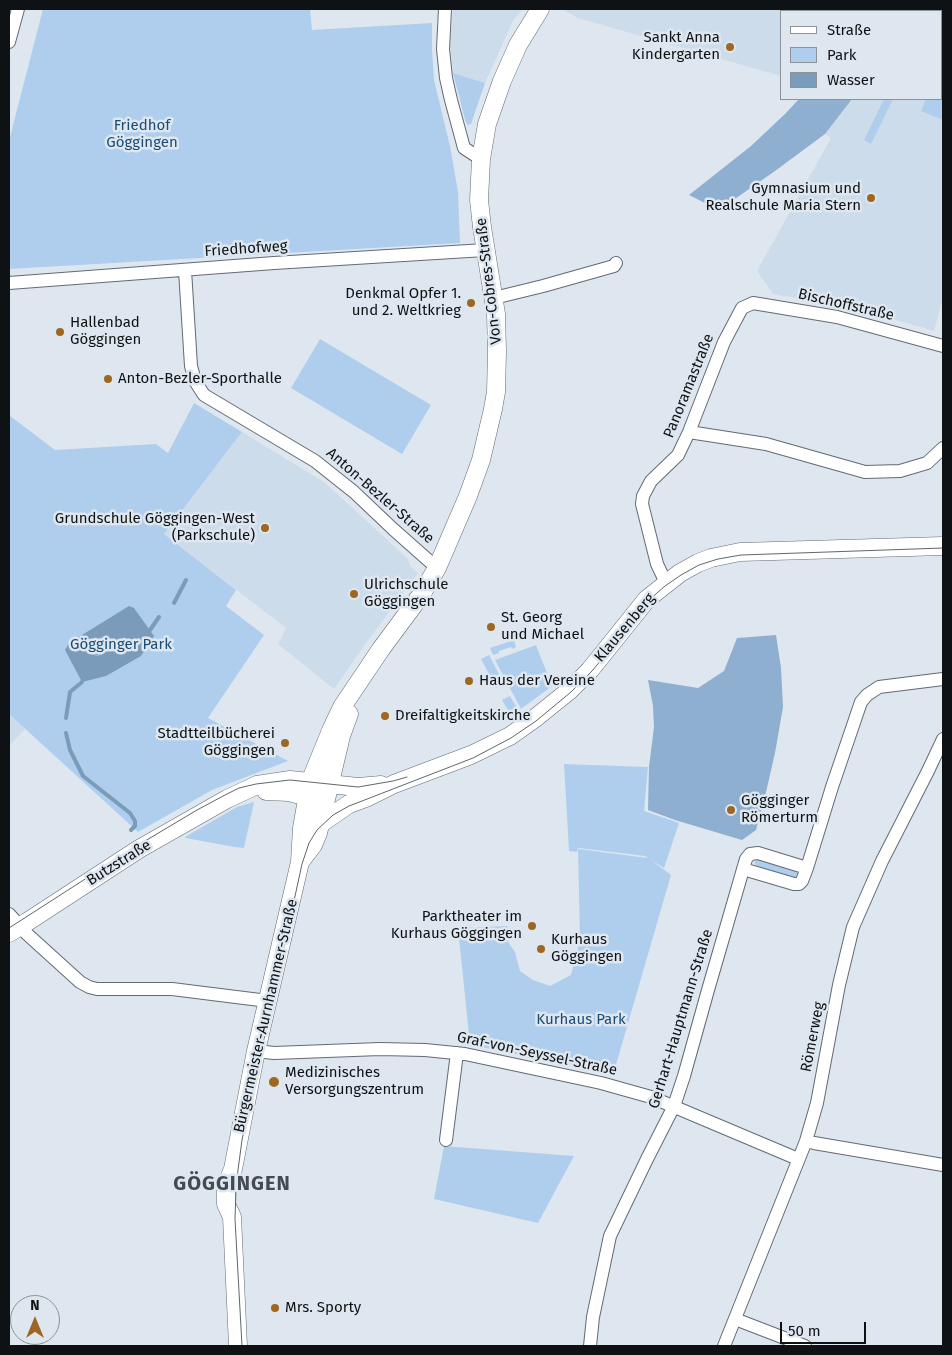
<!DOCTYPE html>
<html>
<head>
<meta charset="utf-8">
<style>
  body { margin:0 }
  #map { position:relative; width:952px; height:1355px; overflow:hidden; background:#dee7ef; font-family:"Fira Sans",sans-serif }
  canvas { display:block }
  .frame { position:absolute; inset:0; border:10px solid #0f1215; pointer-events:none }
  .legend { position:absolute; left:780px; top:10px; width:162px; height:90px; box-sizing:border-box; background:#dee7ef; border:1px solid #8b9298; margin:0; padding:6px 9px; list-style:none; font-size:15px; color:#0f1215 }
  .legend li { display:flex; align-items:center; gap:10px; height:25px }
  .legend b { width:25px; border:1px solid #8b9298 }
  .north { position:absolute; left:10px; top:1295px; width:50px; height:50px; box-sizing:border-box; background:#dee7ef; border:1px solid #8b9298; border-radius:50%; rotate:0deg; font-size:14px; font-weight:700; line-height:20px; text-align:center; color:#0f1215 }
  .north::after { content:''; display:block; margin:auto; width:18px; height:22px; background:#9e6721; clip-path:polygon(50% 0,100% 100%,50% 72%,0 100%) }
  .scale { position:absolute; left:780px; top:1322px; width:86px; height:22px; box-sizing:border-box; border:2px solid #0f1215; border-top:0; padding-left:6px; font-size:15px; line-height:18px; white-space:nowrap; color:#0f1215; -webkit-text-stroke:4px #dee7ef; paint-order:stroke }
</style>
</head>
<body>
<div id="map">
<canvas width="952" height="1355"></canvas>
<div class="frame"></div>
<ul class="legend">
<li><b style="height:6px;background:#fff"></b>Straße</li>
<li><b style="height:14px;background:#afceed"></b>Park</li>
<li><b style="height:14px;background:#7b9bbb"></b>Wasser</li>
</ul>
<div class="north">N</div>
<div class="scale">50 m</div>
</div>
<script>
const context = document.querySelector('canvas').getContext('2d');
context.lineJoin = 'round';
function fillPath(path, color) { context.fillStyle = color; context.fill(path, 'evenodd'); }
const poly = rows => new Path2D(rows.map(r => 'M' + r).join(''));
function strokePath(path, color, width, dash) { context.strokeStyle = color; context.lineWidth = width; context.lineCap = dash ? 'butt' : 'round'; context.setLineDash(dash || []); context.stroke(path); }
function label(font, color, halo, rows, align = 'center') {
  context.font = font + ' "Fira Sans",sans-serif'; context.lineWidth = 5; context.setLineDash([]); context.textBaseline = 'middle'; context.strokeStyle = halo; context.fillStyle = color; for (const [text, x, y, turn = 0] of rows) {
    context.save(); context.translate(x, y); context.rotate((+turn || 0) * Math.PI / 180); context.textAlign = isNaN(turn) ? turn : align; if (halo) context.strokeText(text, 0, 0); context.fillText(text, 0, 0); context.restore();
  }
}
fillPath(poly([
  [453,9,522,9,513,21,485,83,453,73,450,43],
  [562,9,798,9,807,11,781,11,781,76,578,18],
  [913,9,943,9,943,298,934,331,856,308,773,294,757,271,831,138,825,134,852,99,941,99,941,11,911,11],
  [242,432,324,482,407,558,411,567,418,573,367,642,334,689,278,644,286,628,164,534],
  [9,714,25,729,9,746]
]), '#cddcea');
fillPath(poly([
  [43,9,310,9,312,30,432,23,432,49,434,80,450,146,458,192,460,243,9,269,9,141],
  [453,73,485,83,471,124,468,125,466,123],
  [941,91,943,92,943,120,921,111,926,99,941,99],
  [884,99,893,99,871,144,864,140],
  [320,339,431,405,402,454,291,388],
  [194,403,242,432,164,534,236,590,226,606,264,635,208,718,288,761,212,790,138,832,9,714,9,415,55,450,156,444,168,453],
  [514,640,516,647,512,649,511,647,499,651,499,653,493,655,490,648],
  [536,645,552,686,521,709,495,660],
  [489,655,504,684,496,688,481,659],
  [510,696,520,713,512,717,502,700],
  [564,764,648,767,644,811,679,823,664,868,651,860,671,875,613,1075,584,1067,470,1045,458,928,508,926,504,936,515,952,520,971,533,980,550,986,571,975,580,940,578,849,648,858,645,856,578,848,577,852,569,851],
  [254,802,244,848,234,847,186,838,185,837,237,807],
  [757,859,796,871,798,876,794,879,757,866,754,863],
  [444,1146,574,1156,538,1223,434,1199]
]), '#afceed');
fillPath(poly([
  [799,99,852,99,825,134,775,171,719,210,689,195,751,146,785,114],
  [103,635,106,636,112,646,110,650,98,656,95,655,90,645,91,642],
  [776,635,781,668,783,707,775,753,764,801,756,830,742,840,675,820,648,810,649,767,654,727,653,706,648,680,698,688,724,671,737,638]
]), '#8eafcf');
fillPath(poly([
  [129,606,134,608,154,636,141,656,106,676,82,682,65,650,69,643],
  [103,636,106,636,112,646,110,650,98,656,94,655,90,645,91,642]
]), '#7b9bbb');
strokePath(poly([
  [174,603,186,580],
  [150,630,159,617],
  [66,718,70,692,82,682],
  [66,733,70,750,83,776,130,813,135,821,135,826,131,830]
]), '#7b9bbb', 4);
const street = poly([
  [445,9,443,49,446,78,451,100,464,148,481,159],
  [9,42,18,9],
  [185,270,191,366,195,381,204,395,315,461,354,492,393,529,437,568],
  [9,283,274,263,485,250],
  [494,298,543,286,614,266,616,263],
  [689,432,766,444,865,472,900,471,927,463,943,448],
  [666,583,657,564,642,504,643,496,651,481,678,455,689,432,724,342,742,308,753,303,837,317,943,346],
  [743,869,794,884,799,884,802,881,807,868,832,787,861,702,867,695,879,687,943,679],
  [9,914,27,934,80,982,89,987,97,989,172,989,268,1001],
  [256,1051,274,1053,380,1049,425,1050,465,1054,601,1083,651,1097,798,1159],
  [446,1140,457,1053],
  [806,1141,814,1143,943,1165],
  [735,1319,805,1346],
  [590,1346,593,1317,610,1236,647,1159,674,1106,684,1076,708,990,746,859,750,854,758,853,807,868],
  [724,1346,806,1141,817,1103,839,985,853,927,882,861,928,771,943,739]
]);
const secondary = poly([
  [266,791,289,792,319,800],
  [320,824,349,804,368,797,394,784,471,755,510,736,534,719,570,690,590,670,647,599,680,573,698,563,711,558,740,552,943,546],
  [300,862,313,845,318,833,341,736,349,714],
  [9,933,27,922,139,849,227,799,257,785,290,780,358,787,381,785],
  [238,1346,232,1217,226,1204,226,1186,233,1169,256,1051,300,862,302,828,310,782,332,728,342,707,381,649,421,595,437,568,468,496,481,460,493,409,496,392,497,351,496,314,482,227,479,200,481,159,487,124,502,81,518,45,540,9]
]);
strokePath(street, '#636a72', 14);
strokePath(secondary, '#636a72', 19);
strokePath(street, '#fff', 12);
strokePath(secondary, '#fff', 18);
strokePath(poly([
  [9,928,135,847,197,810,225,795,239,788,256,784,290,780,358,787,393,781,407,777],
  [242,1346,235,1219,236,1189,238,1170,242,1140,302,864,309,843,317,830,333,815,349,806,473,758,511,738,536,721,571,692,592,671,617,641,633,618,649,600,665,586,681,575,699,565,718,559,741,555,943,548]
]), '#60666b', 1);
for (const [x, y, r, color] of [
  [730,47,5,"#9e6721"],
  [871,198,5,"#9e6721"],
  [471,303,5,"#9e6721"],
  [60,332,5,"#9e6721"],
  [108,379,5,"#9e6721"],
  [265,528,5,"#9e6721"],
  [354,594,5,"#9e6721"],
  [491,627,5,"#9e6721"],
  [469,681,5,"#9e6721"],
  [385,716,5,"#9e6721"],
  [285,743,5,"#9e6721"],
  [731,810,5,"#9e6721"],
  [532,926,5,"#9e6721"],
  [541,949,5,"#9e6721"],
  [274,1082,6,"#9e6721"],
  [275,1308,5,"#9e6721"]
]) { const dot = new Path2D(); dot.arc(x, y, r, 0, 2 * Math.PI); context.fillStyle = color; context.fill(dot); strokePath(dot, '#dee7ef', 2); }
label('15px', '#0f1215', '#dee7ef', [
  ["Sankt Anna",720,38,"right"],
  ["Kindergarten",720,55,"right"],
  ["Gymnasium und",861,189,"right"],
  ["Realschule Maria Stern",861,206,"right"],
  ["Denkmal Opfer 1.",461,294,"right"],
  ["und 2. Weltkrieg",461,311,"right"],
  ["Hallenbad",70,323],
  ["Göggingen",70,340],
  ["Anton-Bezler-Sporthalle",118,379],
  ["Grundschule Göggingen-West",255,519,"right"],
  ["(Parkschule)",255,536,"right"],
  ["Ulrichschule",364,585],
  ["Göggingen",364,602],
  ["St. Georg",501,618],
  ["und Michael",501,635],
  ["Haus der Vereine",479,681],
  ["Dreifaltigkeitskirche",395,716],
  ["Stadtteilbücherei",275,734,"right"],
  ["Göggingen",275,751,"right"],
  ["Gögginger",741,801],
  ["Römerturm",741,818],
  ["Parktheater im",522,917,"right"],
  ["Kurhaus Göggingen",522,934,"right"],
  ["Kurhaus",551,940],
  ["Göggingen",551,957],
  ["Medizinisches",285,1073],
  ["Versorgungszentrum",285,1090],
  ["Mrs. Sporty",285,1308]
], 'left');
label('15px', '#1a4c76', '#dee7ef', [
  ["Friedhof",142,126],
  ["Göggingen",142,143],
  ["Gögginger Park",121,645],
  ["Kurhaus Park",581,1020]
]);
label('15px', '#0f1215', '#dee7ef', [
  ["Friedhofweg",246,249,-4],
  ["Von-Cobres-Straße",489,281,-97],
  ["Bischoffstraße",846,305,13],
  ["Panoramastraße",689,386,-68],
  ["Anton-Bezler-Straße",380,496,41],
  ["Klausenberg",625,628,-50],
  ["Butzstraße",119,863,-32],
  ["Bürgermeister-Aurnhammer-Straße",266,1016,-77],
  ["Gerhart-Hauptmann-Straße",681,1019,-73],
  ["Römerweg",813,1037,-79],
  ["Graf-von-Seyssel-Straße",537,1054,12]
]);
context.letterSpacing = '1px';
label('bold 20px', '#434a51', '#dee7ef', [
  ["GÖGGINGEN",232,1184]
]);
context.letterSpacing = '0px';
</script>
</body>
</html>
